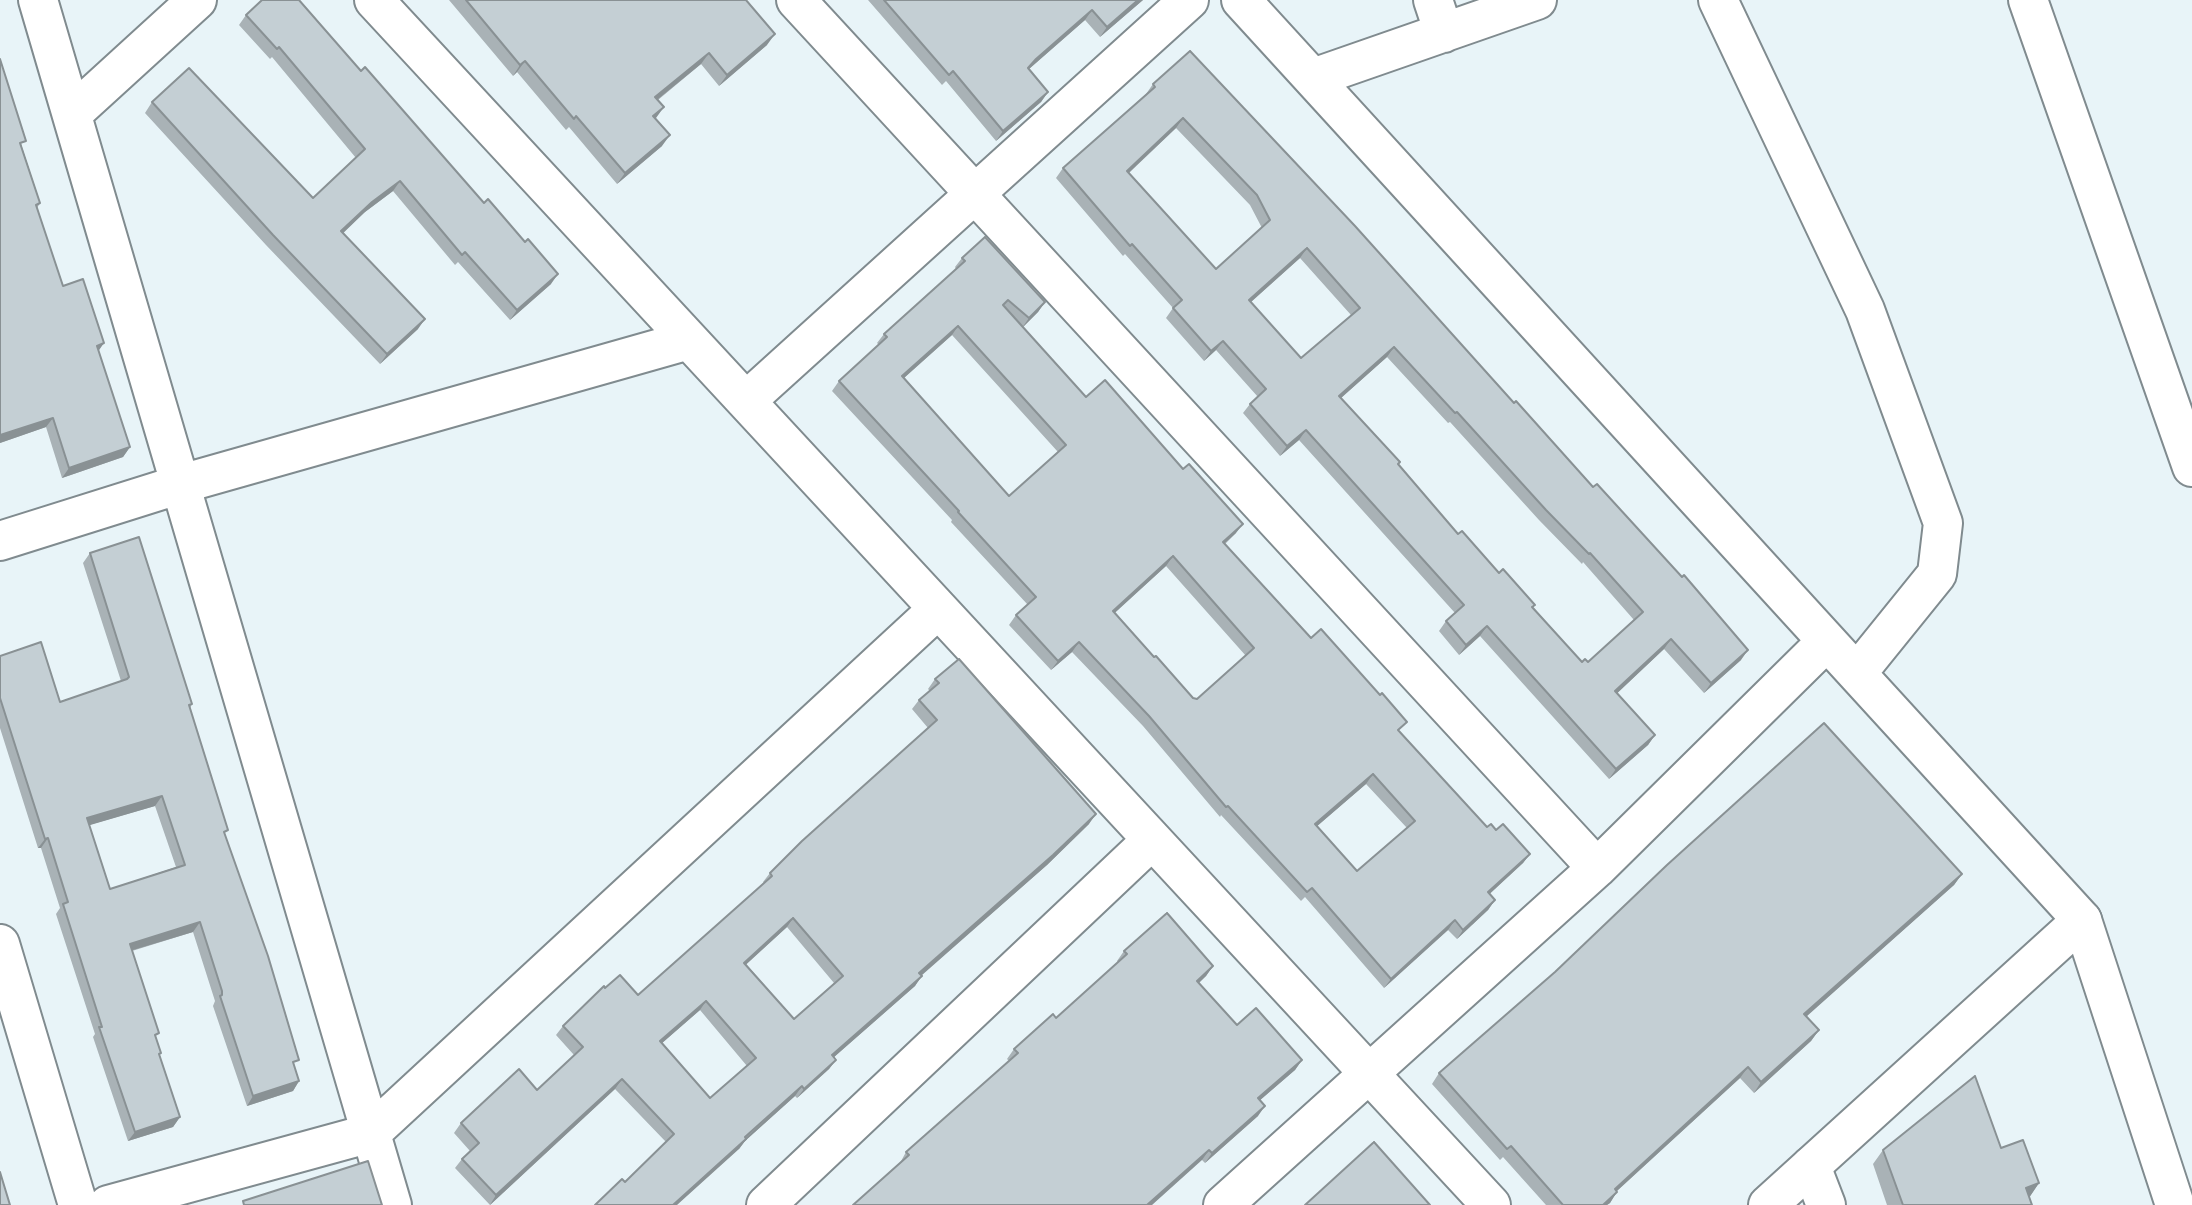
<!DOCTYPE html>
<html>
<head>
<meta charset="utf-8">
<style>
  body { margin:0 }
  canvas { display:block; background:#e8f4f8 }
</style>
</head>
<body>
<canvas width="2192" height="1205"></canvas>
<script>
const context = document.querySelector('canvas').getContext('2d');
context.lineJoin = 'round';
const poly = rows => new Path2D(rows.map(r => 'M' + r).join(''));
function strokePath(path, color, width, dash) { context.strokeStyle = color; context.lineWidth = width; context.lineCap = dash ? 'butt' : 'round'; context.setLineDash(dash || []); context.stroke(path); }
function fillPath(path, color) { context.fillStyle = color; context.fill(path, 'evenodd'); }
const street = poly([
  [38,0,392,1205],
  [374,0,1491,1205],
  [796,0,1597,868],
  [1241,0,2082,920,2175,1205],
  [1433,0,1444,33],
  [1718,0,1865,310,1943,523,1937,574,1857,673],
  [2028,0,2192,467],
  [1313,78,1537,0],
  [72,114,197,0],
  [746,401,1189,0],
  [0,541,181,484,689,340],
  [0,944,78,1205],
  [1811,1166,1826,1205],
  [108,1205,371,1133,938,609],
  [766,1205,1152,840],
  [1223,1205,1597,868,1827,641]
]);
const secondary = poly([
  [1768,1205,2082,920]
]);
strokePath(street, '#808b8f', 42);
strokePath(secondary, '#808b8f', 42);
strokePath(street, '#fff', 38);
strokePath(secondary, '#fff', 38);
fillPath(poly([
  [449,0,746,0,767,45,719,86,701,64,658,100,655,118,662,146,617,184,569,127,566,130,517,72,513,76],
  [868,0,1143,0,1100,37,1085,20,1029,69,1048,92,1041,102,996,141,946,81,942,85],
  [246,15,361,71,551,284,510,320,458,262,455,265,393,191,365,212,342,233,418,329,380,364,266,245,145,113,152,102,313,198,356,158,272,57,270,59,239,25],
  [0,59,22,147,40,203,37,208,63,286,99,352,130,447,123,457,62,478,46,427,0,443],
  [1153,84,1741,660,1704,693,1664,649,1617,693,1655,735,1648,745,1609,779,1480,636,1459,655,1439,631,1446,621,1455,613,1299,440,1280,456,1243,413,1250,404,1258,397,1216,350,1204,361,1166,318,1173,308,1125,254,1123,256,1056,178,1063,168,1146,94],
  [1176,128,1250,205,1262,228,1216,269,1129,173],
  [1300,258,1351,315,1301,358,1251,302],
  [1387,357,1448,423,1450,422,1539,520,1582,564,1583,562,1634,620,1588,662,1582,662,1533,607,1499,573,1458,534,1341,398],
  [962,258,1045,302,1038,312,1023,327,1086,397,1236,533,1225,544,1487,827,1496,830,1530,854,1523,863,1489,894,1495,900,1488,910,1457,939,1448,930,1384,988,1305,897,1301,901,1221,815,1220,817,1143,726,1072,652,1051,670,1009,625,1016,615,1028,605,951,522,952,520,832,391,839,381,879,345,877,343,884,334,956,269,955,267],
  [952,335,1058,452,1009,496,904,378],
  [1166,566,1246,656,1197,699,1193,698,1154,657,1114,613],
  [1366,784,1407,828,1357,871,1317,826],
  [90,553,192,704,190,708,225,835,299,1081,293,1091,247,1106,213,1006,215,1001,193,932,132,951,156,1038,159,1055,180,1117,173,1127,128,1141,93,1037,95,1034,56,914,60,908,41,848,38,848,0,728,0,656,60,702,121,681,83,563],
  [155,806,176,867,110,889,89,825],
  [935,679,1089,824,1047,865,921,975,915,986,834,1057,836,1060,829,1069,797,1098,795,1096,745,1141,739,1149,625,1182,666,1142,615,1089,490,1205,455,1168,462,1159,470,1151,454,1133,461,1123,537,1090,574,1055,556,1035,563,1026,605,988,638,995,764,883,763,882,770,873,928,728,912,709,919,700,930,691,928,689],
  [787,927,834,983,794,1019,746,964],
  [700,1010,747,1066,710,1098,662,1043],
  [1962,874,1954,885,1806,1016,1819,1030,1811,1041,1754,1093,1740,1078,1617,1191,1610,1203,1607,1205,1546,1205,1503,1157,1500,1160,1432,1084,1439,1073],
  [1124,951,1213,966,1206,976,1199,983,1237,1025,1302,1060,1295,1070,1260,1100,1258,1116,1205,1163,1202,1160,900,1163,906,1152,1009,1061,1007,1059,1014,1049,1056,1018,1118,962,1117,961],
  [2001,1148,2039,1183,2029,1197,2032,1205,1887,1205,1873,1164,1883,1150]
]), '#a9b2b6');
fillPath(poly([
  [1138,0,1143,0,1100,37,1107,27],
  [1092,10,1085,20,1029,69,1021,78,1036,59],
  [775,34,767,45,719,86,727,75],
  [709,53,701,64,647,108,655,97],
  [525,61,517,72,513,76,520,65],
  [1048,92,1041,102,996,141,1003,131],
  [664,107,656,118,645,127,653,116],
  [1183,118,1176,128,1120,181,1127,171],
  [670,135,662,146,617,184,625,173],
  [400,181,393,191,365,212,334,242,341,231,372,202],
  [1307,248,1300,258,1242,310,1249,300],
  [558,274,551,284,510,320,517,310],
  [1045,302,1038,312,1022,328,1029,318],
  [425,319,418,329,380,364,387,354],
  [958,326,952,335,895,386,902,376],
  [1223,341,1216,350,1204,361,1211,351],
  [104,343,97,353,97,346],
  [1394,347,1387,357,1332,406,1339,396],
  [53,418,46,427,0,443,0,435],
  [1306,430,1299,440,1280,456,1287,446],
  [130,447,123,457,62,478,69,468],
  [1243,524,1236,533,1216,551,1223,542],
  [1173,556,1166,566,1106,621,1113,611],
  [1487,626,1480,636,1459,655,1466,645],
  [1671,639,1664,649,1609,701,1615,691],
  [1079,642,1072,652,1051,670,1058,661],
  [1748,650,1741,660,1704,693,1711,683],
  [1655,735,1648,745,1609,779,1616,769],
  [1373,774,1366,784,1308,834,1315,824],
  [162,796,155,806,80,828,87,818],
  [1096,814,1089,824,1047,865,913,983,919,973],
  [48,838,41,848,38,848,45,839],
  [1530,854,1523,863,1481,902,1488,892],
  [1962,874,1954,885,1797,1025,1804,1014],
  [1495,900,1488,910,1457,939,1463,930],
  [793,918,787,927,738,972,744,963],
  [1455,920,1448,930,1384,988,1391,979],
  [200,922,193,932,123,953,130,944],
  [1213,966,1206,976,1190,991,1197,981],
  [922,976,915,986,825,1065,832,1055],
  [706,1001,700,1010,653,1051,660,1041],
  [1819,1030,1811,1041,1754,1093,1761,1082],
  [836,1060,829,1069,797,1098,804,1089],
  [1302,1060,1295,1070,1251,1108,1258,1098],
  [1748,1067,1740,1078,1607,1200,1615,1189],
  [622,1079,615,1089,490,1205,496,1195],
  [299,1081,293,1091,247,1106,253,1096],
  [802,1086,795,1096,745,1141,739,1149,677,1205,673,1205],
  [1265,1106,1258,1116,1205,1163,1212,1153],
  [180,1117,173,1127,128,1141,135,1132],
  [1209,1150,1202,1160,1152,1205,1147,1205],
  [2039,1183,2029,1198,2026,1188],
  [1617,1192,1610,1203,1607,1205,1603,1205]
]), '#899194');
const building = poly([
  [262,0,299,0,361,71,365,67,484,203,488,199,525,242,528,239,558,274,517,310,465,252,462,255,400,181,372,202,341,231,425,319,387,354,273,235,152,102,189,68,313,198,365,149,279,47,277,49,246,15,262,0],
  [466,0,746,0,775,34,727,75,709,53,655,97,664,107,653,116,670,135,625,173,576,116,574,119,525,61,520,65,466,0],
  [884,0,1138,0,1107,27,1092,10,1036,59,1028,68,1048,92,1003,131,953,71,949,75,884,0],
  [1190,51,1355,226,1514,403,1516,401,1593,487,1597,484,1682,577,1684,575,1748,650,1711,683,1671,639,1615,691,1655,735,1616,769,1487,626,1466,645,1446,621,1464,605,1306,430,1287,446,1250,404,1266,389,1223,341,1211,351,1173,308,1182,300,1132,244,1130,246,1063,168,1155,87,1153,84,1190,51],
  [1183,118,1257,195,1270,220,1216,269,1127,171,1183,118],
  [1307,248,1360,308,1301,358,1249,300,1307,248],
  [1394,347,1455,413,1457,412,1546,510,1589,554,1590,553,1643,612,1588,662,1585,659,1582,662,1532,607,1535,605,1503,569,1499,573,1462,531,1458,534,1398,464,1400,462,1339,396,1394,347],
  [0,59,26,141,20,143,40,203,36,205,63,286,83,279,104,343,97,346,130,447,69,468,53,418,0,435,0,59],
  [985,237,1045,302,1029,318,1008,300,1003,305,1086,397,1105,380,1183,469,1189,464,1243,524,1223,542,1311,638,1321,629,1380,695,1382,693,1407,722,1398,730,1487,827,1491,824,1496,830,1503,824,1530,854,1488,892,1495,900,1463,930,1455,920,1391,979,1312,888,1307,892,1228,806,1226,807,1149,716,1079,642,1058,661,1016,615,1036,597,958,512,959,511,839,381,887,337,884,334,965,261,962,258,985,237],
  [958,326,1066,445,1009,496,902,376,958,326],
  [1173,556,1254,648,1197,699,1193,698,1156,656,1154,657,1113,611,1173,556],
  [1373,774,1415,821,1357,871,1315,824,1373,774],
  [139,537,192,704,189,705,228,830,224,832,268,956,299,1060,293,1062,299,1081,253,1096,220,996,222,995,222,991,200,922,130,944,159,1033,155,1035,161,1053,159,1054,180,1117,135,1132,99,1027,102,1027,63,904,68,902,48,838,45,839,0,698,0,656,41,642,60,702,127,679,129,677,90,553,139,537],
  [162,796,185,865,110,889,87,818,162,796],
  [959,659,1096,814,1053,855,919,973,922,976,832,1055,836,1060,804,1089,802,1086,745,1137,746,1139,673,1205,595,1205,622,1179,625,1182,674,1134,622,1079,496,1195,462,1159,479,1143,461,1123,519,1069,537,1090,583,1047,563,1026,604,986,605,988,620,975,638,995,772,876,770,873,802,841,937,720,919,700,939,683,935,679,959,659],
  [793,918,843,976,794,1019,744,963,793,918],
  [706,1001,756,1058,710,1098,660,1041,706,1001],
  [1824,723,1962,874,1804,1014,1819,1030,1761,1082,1748,1067,1615,1189,1617,1192,1603,1205,1563,1205,1511,1146,1507,1149,1439,1073,1555,972,1667,865,1824,723],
  [1167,913,1213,966,1197,981,1237,1025,1256,1008,1302,1060,1258,1098,1265,1106,1212,1153,1209,1150,1147,1205,853,1205,909,1155,906,1152,1018,1053,1014,1049,1053,1014,1056,1018,1127,954,1124,951,1167,913],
  [1975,1076,2001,1148,2023,1140,2039,1183,2026,1188,2032,1205,1903,1205,1883,1150,1975,1076],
  [1374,1142,1430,1205,1305,1205,1374,1142],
  [368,1161,382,1205,244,1205,243,1201,368,1161],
  [0,1172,10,1205,0,1205,0,1172]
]);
fillPath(building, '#c4cfd4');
strokePath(building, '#899194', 2);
</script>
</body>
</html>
